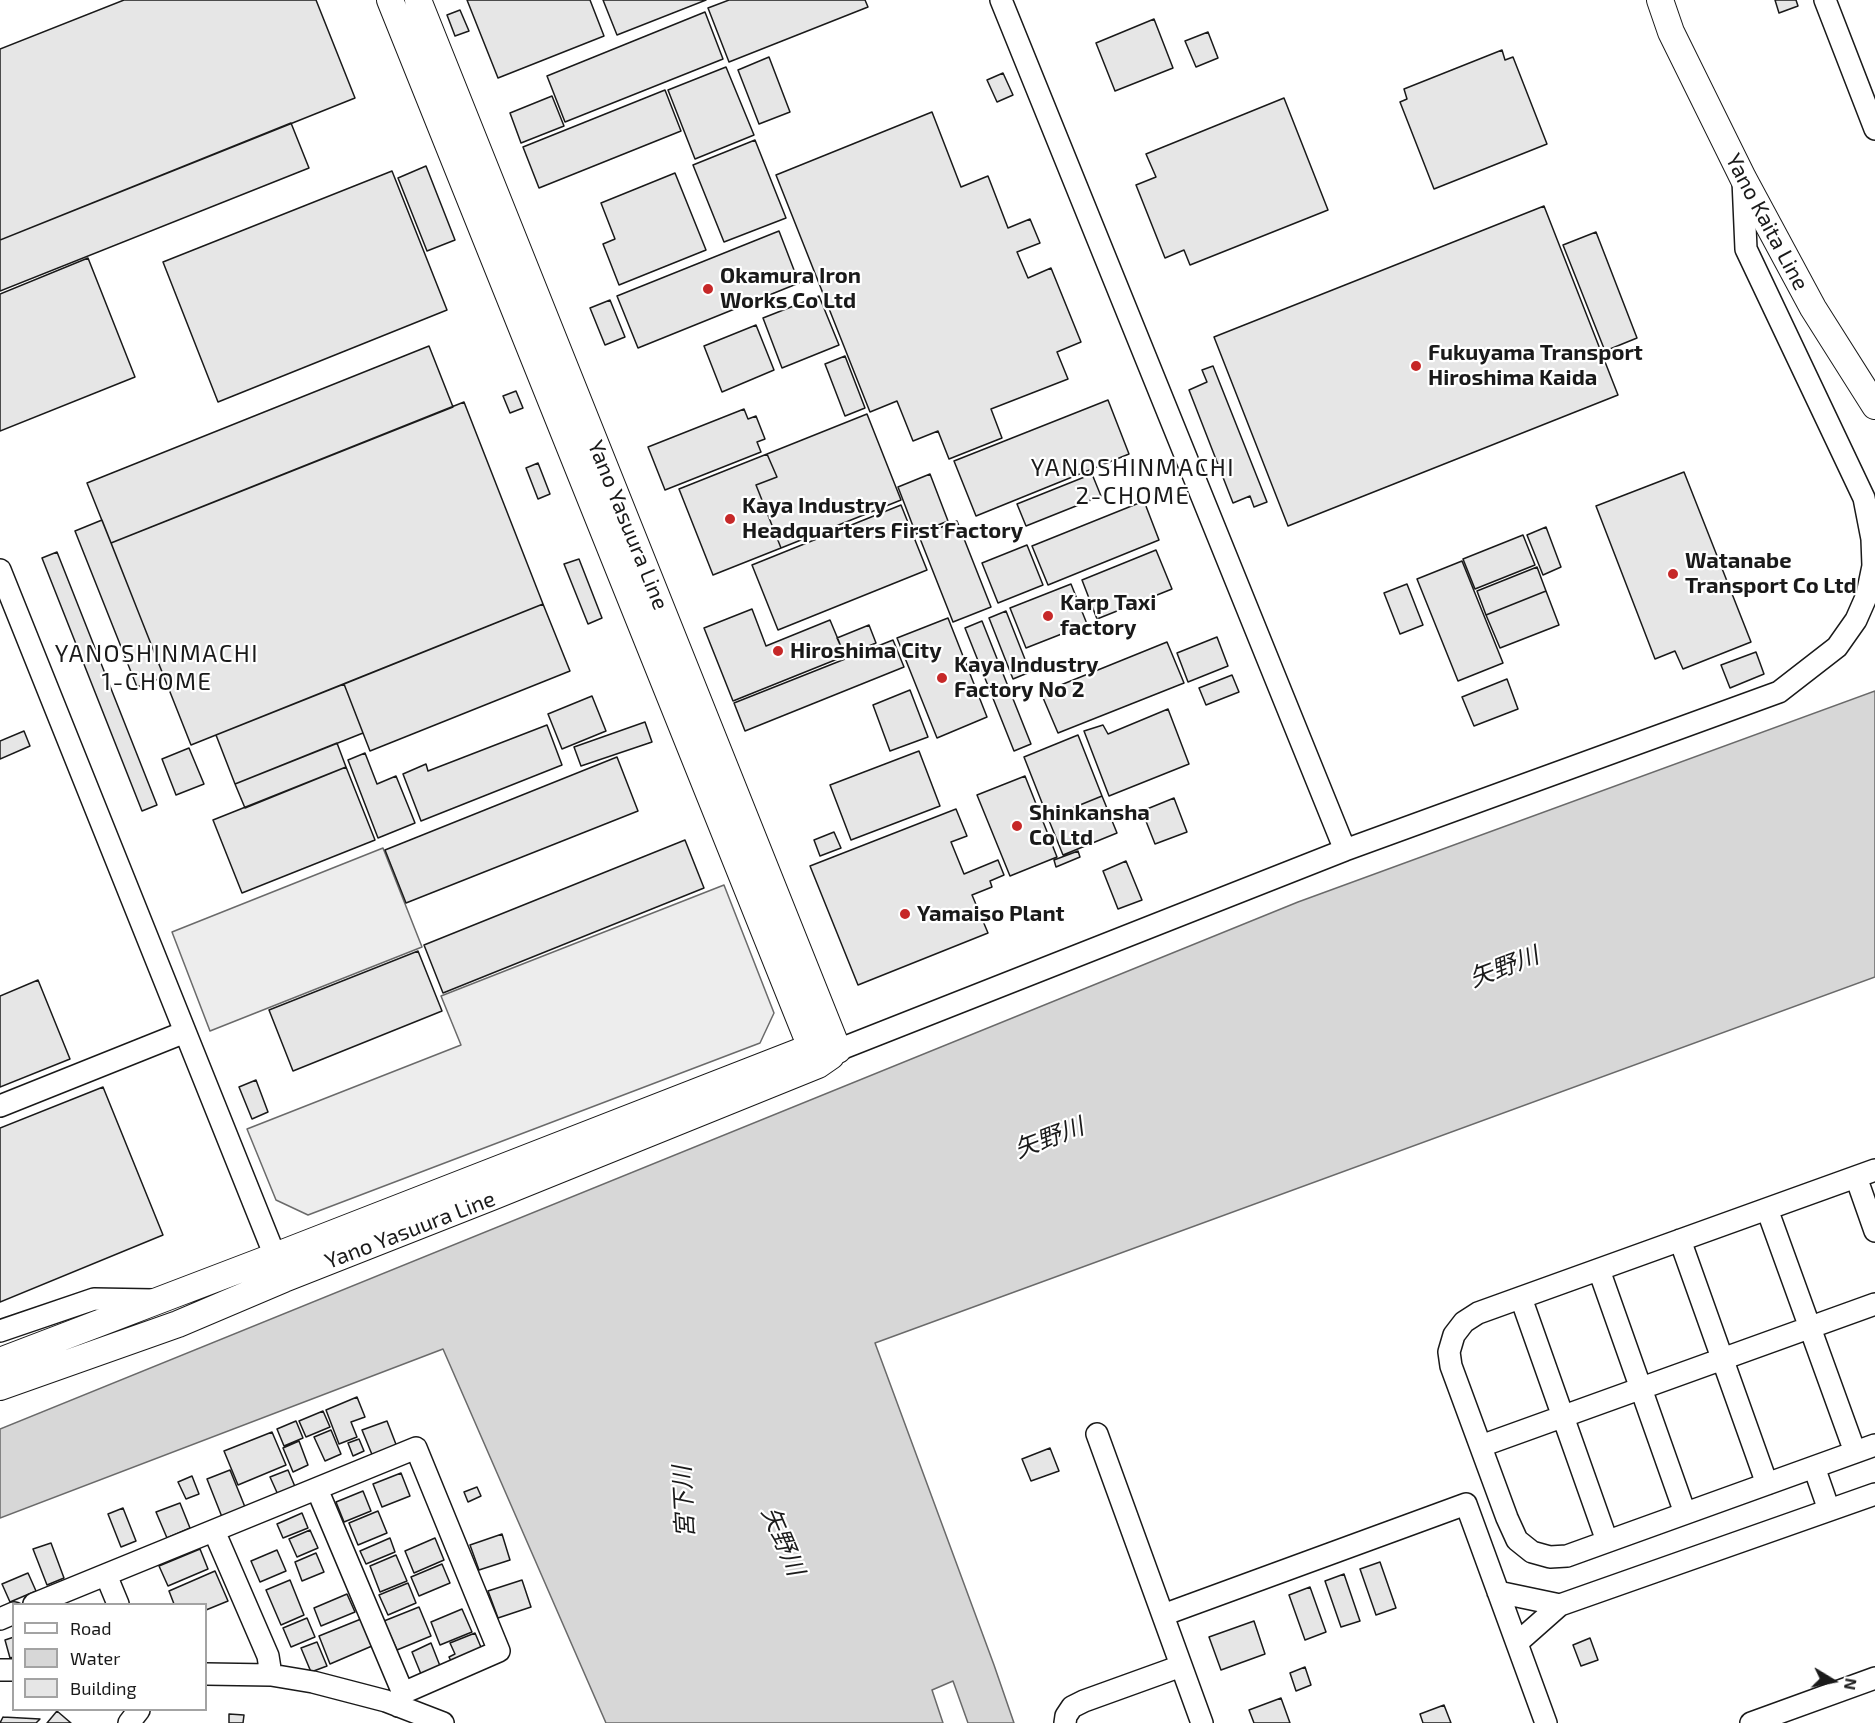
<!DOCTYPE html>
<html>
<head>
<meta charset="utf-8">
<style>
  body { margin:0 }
  #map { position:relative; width:1875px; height:1723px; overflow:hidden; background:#fff; font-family:"Exo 2",sans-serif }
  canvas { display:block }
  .legend { position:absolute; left:12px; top:1603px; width:195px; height:108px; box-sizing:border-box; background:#fff; border:2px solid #a3a3a3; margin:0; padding:8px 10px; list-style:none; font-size:18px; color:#1a1a1a }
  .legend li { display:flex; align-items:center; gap:12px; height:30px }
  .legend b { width:30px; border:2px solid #a3a3a3 }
  .north { position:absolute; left:1803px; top:1651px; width:60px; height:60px; -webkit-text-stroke:4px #fff; paint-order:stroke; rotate:100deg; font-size:16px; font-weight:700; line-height:24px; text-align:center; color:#1a1a1a }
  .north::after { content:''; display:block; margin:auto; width:21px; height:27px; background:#1a1a1a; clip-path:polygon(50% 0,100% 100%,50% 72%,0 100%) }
</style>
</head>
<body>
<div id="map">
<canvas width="1875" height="1723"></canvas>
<ul class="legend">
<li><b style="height:8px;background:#fff"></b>Road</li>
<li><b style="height:16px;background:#d7d7d7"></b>Water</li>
<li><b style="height:16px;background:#e6e6e6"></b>Building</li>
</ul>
<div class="north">N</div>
</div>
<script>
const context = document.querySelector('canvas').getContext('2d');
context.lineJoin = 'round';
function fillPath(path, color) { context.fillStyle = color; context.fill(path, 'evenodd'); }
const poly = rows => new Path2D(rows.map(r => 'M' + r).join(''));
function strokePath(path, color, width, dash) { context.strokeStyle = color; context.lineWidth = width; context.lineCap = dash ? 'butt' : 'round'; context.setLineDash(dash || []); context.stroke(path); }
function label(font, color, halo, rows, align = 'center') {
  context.font = font + ' "Exo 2","Noto Sans JP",sans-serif'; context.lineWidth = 4.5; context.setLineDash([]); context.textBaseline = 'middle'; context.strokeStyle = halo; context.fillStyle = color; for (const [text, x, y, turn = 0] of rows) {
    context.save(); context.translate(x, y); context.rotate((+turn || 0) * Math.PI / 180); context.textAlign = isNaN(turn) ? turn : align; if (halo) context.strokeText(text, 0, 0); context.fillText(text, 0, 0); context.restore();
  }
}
const built = poly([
  [383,848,422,947,210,1031,172,932,383,848],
  [724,885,774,1013,760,1043,308,1215,276,1200,247,1129,461,1045,441,996,724,885]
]);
fillPath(built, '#ededed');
strokePath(built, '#6a6a6a', 1.5);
const water = poly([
  [1875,691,1875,977,875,1343,994,1665,1014,1723,968,1723,953,1681,932,1690,943,1723,606,1723,443,1349,0,1518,0,1429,1298,902,1875,691]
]);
fillPath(water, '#d7d7d7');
strokePath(water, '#6a6a6a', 1.5);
const building = poly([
  [124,0,316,0,355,98,0,240,0,49,124,0],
  [467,0,590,0,604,36,498,78,467,0],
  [603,0,706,0,617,35,603,0],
  [729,0,865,0,868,7,729,62,708,8,729,0],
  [1775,0,1796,0,1798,6,1779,13,1775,0],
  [460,10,469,31,455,36,447,15,460,10],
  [705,12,723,59,565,122,547,76,705,12],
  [1154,19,1173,68,1115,91,1096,43,1154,19],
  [1208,32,1218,58,1196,67,1185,41,1208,32],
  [1502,50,1505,60,1513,57,1547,144,1434,189,1400,102,1407,99,1404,89,1502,50],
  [769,57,790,112,759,124,738,70,769,57],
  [726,67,754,135,695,159,668,90,726,67],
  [1003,73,1013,95,997,102,987,80,1003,73],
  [665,90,681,131,539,188,523,147,665,90],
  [552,96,564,126,521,143,510,113,552,96],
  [1284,98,1328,210,1190,265,1184,250,1165,258,1136,185,1156,177,1146,154,1284,98],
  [932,112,961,187,988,176,1008,228,1030,219,1040,243,1017,252,1028,278,1051,268,1081,342,1057,352,1068,379,991,409,1002,438,949,459,938,431,913,441,897,401,870,412,776,175,932,112],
  [291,123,309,168,0,291,0,240,291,123],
  [755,140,786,218,724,242,693,165,755,140],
  [426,166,455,240,427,251,398,178,426,166],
  [392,171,447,310,218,402,163,262,392,171],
  [675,173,706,250,619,285,603,244,615,239,601,203,675,173],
  [1544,206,1618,395,1288,526,1214,337,1544,206],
  [779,231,799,283,638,348,617,296,779,231],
  [1596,232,1637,338,1605,351,1563,245,1596,232],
  [88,258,135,377,0,431,0,294,88,258],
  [819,296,839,345,782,368,763,318,819,296],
  [610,300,625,337,605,345,590,308,610,300],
  [756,325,774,370,722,392,704,346,756,325],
  [429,346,453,407,111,543,87,483,429,346],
  [845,356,865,408,845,416,825,364,845,356],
  [1213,366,1267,502,1254,507,1250,496,1233,503,1189,390,1207,382,1202,370,1213,366],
  [516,391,523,408,510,413,503,396,516,391],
  [1108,400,1129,454,976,516,954,461,1108,400],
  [464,402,543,604,191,745,111,543,464,402],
  [744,409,748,419,756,416,765,439,757,442,761,452,665,490,648,447,744,409],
  [867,414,901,500,781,548,756,485,777,477,767,454,867,414],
  [767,454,777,477,756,485,781,548,713,575,679,489,767,454],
  [538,463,550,494,538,499,526,468,538,463],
  [1684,472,1751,642,1683,669,1675,651,1655,659,1596,506,1684,472],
  [930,474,948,521,916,534,898,487,930,474],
  [1092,474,1101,496,1026,526,1017,504,1092,474],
  [1144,501,1159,540,1048,585,1032,546,1144,501],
  [901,505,927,570,778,630,752,565,901,505],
  [102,520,164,677,137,687,75,531,102,520],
  [957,521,991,607,953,622,919,536,957,521],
  [1546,527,1561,567,1543,575,1527,535,1546,527],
  [1523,535,1535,565,1475,589,1463,559,1523,535],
  [1027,545,1043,585,998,603,982,563,1027,545],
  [1156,550,1172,589,1097,619,1082,580,1156,550],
  [57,552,157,805,142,811,42,558,57,552],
  [579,559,602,618,588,624,564,564,579,559],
  [1462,561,1503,663,1458,681,1417,579,1462,561],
  [1537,567,1546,591,1486,615,1477,591,1537,567],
  [1071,584,1087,624,1026,648,1010,608,1071,584],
  [1407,584,1423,625,1400,634,1384,593,1407,584],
  [1546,591,1559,625,1500,648,1486,615,1546,591],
  [543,604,570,671,370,751,344,684,543,604],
  [752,609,766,646,830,620,845,656,733,701,704,628,752,609],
  [1006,611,1030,672,1013,679,989,618,1006,611],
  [948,618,987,717,937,738,897,638,948,618],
  [982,621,1031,744,1014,751,965,628,982,621],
  [869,625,876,643,845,656,837,638,869,625],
  [1217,637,1228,666,1188,682,1177,653,1217,637],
  [893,640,904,667,745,731,734,703,893,640],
  [1167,642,1184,683,1058,733,1041,693,1167,642],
  [1756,652,1764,674,1730,688,1721,665,1756,652],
  [1232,675,1239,692,1206,705,1199,688,1232,675],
  [1507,679,1518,709,1474,726,1462,697,1507,679],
  [344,684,363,733,235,784,216,735,344,684],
  [910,690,928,737,890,751,873,705,910,690],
  [592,696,606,731,562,749,548,714,592,696],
  [1168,709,1189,764,1109,796,1084,731,1103,725,1108,734,1168,709],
  [645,722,652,742,581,766,574,747,645,722],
  [547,725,562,765,421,821,403,774,426,764,428,771,547,725],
  [24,731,30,746,0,759,0,741,24,731],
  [1078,735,1102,796,1048,818,1024,757,1078,735],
  [337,743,346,767,245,808,235,784,337,743],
  [189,748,204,784,176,795,162,759,189,748],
  [919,751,940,806,851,840,830,785,919,751],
  [365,753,377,784,396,776,415,823,378,838,348,760,365,753],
  [617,757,638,811,406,903,385,850,617,757],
  [346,767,375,840,242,893,213,820,346,767],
  [1025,776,1057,857,1010,876,977,795,1025,776],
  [1102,796,1117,833,1063,855,1048,818,1102,796],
  [1174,798,1187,832,1155,844,1142,811,1174,798],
  [956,809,967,836,951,842,964,874,998,860,1004,875,990,881,992,887,972,895,988,933,858,985,810,866,956,809],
  [834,832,841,848,820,856,814,840,834,832],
  [685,840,704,888,443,993,424,945,685,840],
  [1078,851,1080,857,1056,867,1054,860,1078,851],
  [1126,861,1142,900,1118,909,1103,871,1126,861],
  [418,951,442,1011,293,1071,269,1010,418,951],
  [38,980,70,1059,0,1087,0,996,38,980],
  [256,1080,268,1112,252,1119,239,1087,256,1080],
  [103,1087,163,1235,0,1302,0,1128,103,1087],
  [357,1397,365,1417,351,1422,357,1437,339,1444,326,1410,357,1397],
  [323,1411,330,1427,306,1437,299,1421,323,1411],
  [296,1421,303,1438,284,1446,277,1429,296,1421],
  [387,1421,397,1447,373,1457,362,1430,387,1421],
  [331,1430,341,1454,325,1461,314,1437,331,1430],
  [272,1432,286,1465,238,1485,224,1451,272,1432],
  [359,1439,364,1451,353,1456,348,1443,359,1439],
  [299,1441,308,1465,293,1472,283,1448,299,1441],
  [1050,1448,1059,1471,1031,1481,1022,1459,1050,1448],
  [230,1470,245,1507,222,1517,207,1479,230,1470],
  [288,1470,296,1489,279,1497,270,1477,288,1470],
  [401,1473,410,1496,382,1507,373,1484,401,1473],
  [192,1476,199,1494,186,1499,178,1482,192,1476],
  [477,1487,481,1496,468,1502,464,1492,477,1487],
  [363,1491,371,1511,344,1522,336,1502,363,1491],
  [180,1503,190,1528,167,1538,156,1512,180,1503],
  [123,1508,136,1541,121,1547,108,1514,123,1508],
  [378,1511,387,1533,358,1545,349,1523,378,1511],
  [302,1513,308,1528,283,1538,277,1524,302,1513],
  [310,1530,318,1548,297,1557,289,1539,310,1530],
  [502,1534,510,1560,479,1570,470,1545,502,1534],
  [390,1538,395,1552,366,1564,360,1551,390,1538],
  [435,1538,444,1560,414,1573,405,1551,435,1538],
  [51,1543,64,1578,47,1585,33,1549,51,1543],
  [200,1549,208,1569,168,1586,159,1566,200,1549],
  [277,1550,286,1571,260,1582,251,1561,277,1550],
  [316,1553,324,1572,302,1581,295,1562,316,1553],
  [396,1555,407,1581,380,1592,370,1566,396,1555],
  [1380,1562,1396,1608,1376,1615,1360,1569,1380,1562],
  [442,1564,450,1583,419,1596,411,1577,442,1564],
  [215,1571,228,1601,206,1610,206,1604,174,1604,169,1591,215,1571],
  [28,1573,36,1591,10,1602,2,1584,28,1573],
  [1344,1574,1360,1621,1341,1627,1325,1581,1344,1574],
  [290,1580,304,1615,281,1625,266,1590,290,1580],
  [522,1580,531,1607,498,1618,488,1591,522,1580],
  [408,1583,416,1603,388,1615,379,1595,408,1583],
  [1310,1587,1326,1632,1305,1640,1289,1595,1310,1587],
  [347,1594,355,1612,321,1626,314,1608,347,1594],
  [419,1607,431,1636,397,1650,384,1621,419,1607],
  [462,1609,472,1632,440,1645,431,1622,462,1609],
  [307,1618,315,1637,291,1647,283,1628,307,1618],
  [361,1619,372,1646,330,1664,319,1636,361,1619],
  [1254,1621,1265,1654,1221,1670,1209,1637,1254,1621],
  [475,1633,483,1652,453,1665,449,1657,455,1654,450,1643,475,1633],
  [14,1637,14,1657,10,1658,5,1640,14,1637],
  [1590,1638,1598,1660,1581,1666,1573,1645,1590,1638],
  [317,1642,327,1666,311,1672,301,1648,317,1642],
  [431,1643,442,1671,423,1679,412,1652,431,1643],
  [1305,1667,1311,1685,1296,1691,1290,1673,1305,1667],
  [1281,1698,1290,1723,1254,1723,1249,1710,1281,1698],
  [1444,1705,1451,1723,1423,1723,1420,1714,1444,1705],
  [57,1711,71,1723,47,1723,57,1711],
  [229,1714,244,1715,243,1723,229,1723,229,1714],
  [3,1717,40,1719,36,1723,0,1723,3,1717]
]);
fillPath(building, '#e6e6e6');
strokePath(building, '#1a1a1a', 1.5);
const minor = poly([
  [1001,0,1345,850],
  [1825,0,1875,129],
  [0,570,281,1271],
  [838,1050,1345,850,1779,692,1837,647,1856,620,1867,595,1873,566,1872,539,1864,498,1746,249,1743,180],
  [0,1106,185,1032],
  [1875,1170,1478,1313,1464,1322,1454,1335,1449,1352,1451,1366,1507,1518,1517,1540,1532,1552,1550,1557,1567,1556,1875,1445],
  [1856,1177,1875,1231],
  [1767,1209,1855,1452],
  [1680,1240,1767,1484],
  [1599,1270,1685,1513],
  [1521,1298,1607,1541],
  [0,1331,94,1299,153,1300],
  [1097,1434,1202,1723],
  [1481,1446,1875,1304],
  [1814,1467,1829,1510],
  [317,1489,403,1693],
  [214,1531,268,1656,271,1675],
  [106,1575,118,1604],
  [1498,1592,1560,1605],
  [34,1604,416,1448,499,1651,403,1693,398,1706],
  [1163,1615,1466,1504,1546,1723],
  [0,1619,14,1613],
  [1517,1643,1560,1605,1875,1494],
  [0,1670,14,1670],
  [206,1674,271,1675,313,1682,386,1701,443,1723],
  [129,1723,139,1710],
  [1065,1723,1066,1716,1072,1707,1084,1701,1181,1666],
  [1751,1723,1875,1678]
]);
const major = poly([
  [390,0,818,1065],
  [418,0,838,1050],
  [1660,0,1671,32,1743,178,1813,308,1875,406],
  [0,1361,275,1256,811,1047,829,1049],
  [0,1387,178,1324,284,1279,492,1197,818,1065,831,1056]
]);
strokePath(minor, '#1a1a1a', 24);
strokePath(major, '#1a1a1a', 28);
strokePath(minor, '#fff', 21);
strokePath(major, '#fff', 26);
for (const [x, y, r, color] of [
  [708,289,6,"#c62828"],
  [1416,366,6,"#c62828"],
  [730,519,6,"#c62828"],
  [1673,574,6,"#c62828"],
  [1048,616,6,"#c62828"],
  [778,651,6,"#c62828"],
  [942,678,6,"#c62828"],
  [1017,826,6,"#c62828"],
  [905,914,6,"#c62828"]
]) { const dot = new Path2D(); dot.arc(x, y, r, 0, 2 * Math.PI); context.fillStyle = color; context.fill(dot); strokePath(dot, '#fff', 2); }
label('22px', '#1a1a1a', '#fff', [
  ["Yano Kaita Line",1767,222,62],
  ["Yano Yasuura Line",628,525,68],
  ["Yano Yasuura Line",410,1230,-21]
]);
label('bold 22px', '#1a1a1a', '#fff', [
  ["Okamura Iron",720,276],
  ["Works Co Ltd",720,301],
  ["Fukuyama Transport",1428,353],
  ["Hiroshima Kaida",1428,378],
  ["Kaya Industry",742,506],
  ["Headquarters First Factory",742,531],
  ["Watanabe",1685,561],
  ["Transport Co Ltd",1685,586],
  ["Karp Taxi",1060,603],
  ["factory",1060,628],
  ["Hiroshima City",790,651],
  ["Kaya Industry",954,665],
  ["Factory No 2",954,690],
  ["Shinkansha",1029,813],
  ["Co Ltd",1029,838],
  ["Yamaiso Plant",917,914]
], 'left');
context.letterSpacing = '1.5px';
label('24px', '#1a1a1a', '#fff', [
  ["YANOSHINMACHI",1133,468],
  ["2-CHOME",1133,496],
  ["YANOSHINMACHI",157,654],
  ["1-CHOME",157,682]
]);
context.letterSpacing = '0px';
label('italic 24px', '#1a1a1a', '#fff', [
  ["矢野川",1504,967,-21],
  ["矢野川",1049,1138,-21],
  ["宮下川",684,1502,-93],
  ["矢野川",783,1541,67]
]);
</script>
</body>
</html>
